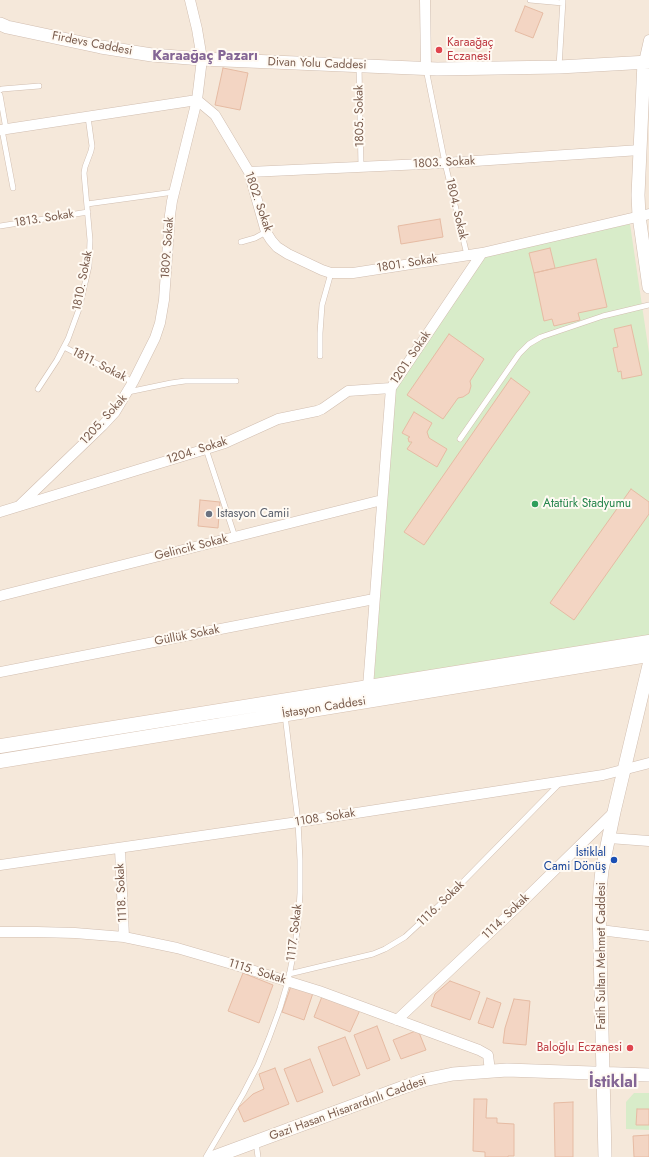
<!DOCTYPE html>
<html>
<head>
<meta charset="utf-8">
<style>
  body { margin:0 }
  canvas { display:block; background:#fdf6ec }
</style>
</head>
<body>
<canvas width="649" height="1157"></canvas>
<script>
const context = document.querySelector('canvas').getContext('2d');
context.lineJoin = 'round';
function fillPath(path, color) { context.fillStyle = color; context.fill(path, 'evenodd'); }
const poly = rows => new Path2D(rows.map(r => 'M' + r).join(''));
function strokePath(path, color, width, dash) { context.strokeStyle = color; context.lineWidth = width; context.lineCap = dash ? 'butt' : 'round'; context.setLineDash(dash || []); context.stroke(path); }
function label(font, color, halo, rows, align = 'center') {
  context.font = font + ' Jost,sans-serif'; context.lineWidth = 4; context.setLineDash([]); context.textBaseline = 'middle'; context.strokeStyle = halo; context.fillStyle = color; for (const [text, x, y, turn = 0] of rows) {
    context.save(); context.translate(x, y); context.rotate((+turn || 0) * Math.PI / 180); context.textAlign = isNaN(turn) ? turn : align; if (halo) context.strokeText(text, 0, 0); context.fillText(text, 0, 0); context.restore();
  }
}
fillPath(poly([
  [0,0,649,0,649,1157,0,1157]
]), '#f5e8da');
fillPath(poly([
  [630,224,649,353,649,635,374,679,395,389,483,256],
  [634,1093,649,1093,649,1130,626,1129,626,1102]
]), '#d8ecc9');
const building = poly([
  [525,6,543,13,533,38,515,31,525,6],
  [223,68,248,73,240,110,215,105,223,68],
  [440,219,443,237,401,244,398,226,440,219],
  [550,248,555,268,534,273,529,253,550,248],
  [596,259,607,307,578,313,580,320,554,326,552,319,544,321,534,273,596,259],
  [631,325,642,375,622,379,621,371,618,372,613,348,618,347,614,329,631,325],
  [449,334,484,359,470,381,471,386,469,393,463,397,458,398,443,419,407,395,449,334],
  [511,378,530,392,424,545,404,532,511,378],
  [414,412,432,423,427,432,429,438,447,449,437,467,407,449,412,442,409,442,408,438,410,437,402,433,414,412],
  [631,489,649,502,649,514,574,620,550,603,631,489],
  [200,500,220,502,218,528,198,526,200,500],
  [243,973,273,985,259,1023,228,1011,243,973],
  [450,981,480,992,470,1020,431,1006,435,994,450,981],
  [291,986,313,993,304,1020,282,1012,291,986],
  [323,994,360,1010,350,1032,314,1017,323,994],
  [487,998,501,1003,493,1028,478,1023,487,998],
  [514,999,530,1001,526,1045,503,1043,505,1028,514,999],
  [377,1026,390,1060,367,1069,354,1035,377,1026],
  [418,1030,426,1050,401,1059,393,1040,418,1030],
  [345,1037,360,1075,333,1086,318,1047,345,1037],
  [310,1059,323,1092,297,1102,284,1069,310,1059],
  [275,1068,289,1104,244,1122,238,1108,253,1094,264,1089,259,1074,275,1068],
  [474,1099,487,1099,486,1118,497,1118,497,1123,514,1124,514,1156,508,1156,508,1157,485,1157,485,1152,473,1151,474,1099],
  [573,1102,573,1157,555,1157,554,1103,573,1102],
  [637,1109,649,1109,649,1125,636,1125,637,1109],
  [649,1135,649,1157,634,1157,633,1136,649,1135]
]);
fillPath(building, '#f3d5c3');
strokePath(building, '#e6bba3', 1);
const service = poly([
  [530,0,563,3],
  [359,66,361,167],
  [559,67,563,0],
  [426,69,445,163,467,255],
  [0,90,2,89,39,86],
  [0,95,6,129],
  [2,130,13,188],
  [87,204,174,192],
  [0,226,88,212],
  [241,242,255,238,266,232],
  [64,347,133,382],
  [320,356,320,333,322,305,331,273],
  [38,389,57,360,68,339,79,309,89,266,90,240,84,173,85,167,91,151,92,146,88,117],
  [128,392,171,383,185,381,236,381],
  [460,439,519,354,529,344,541,337,603,316,649,305],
  [206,449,235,537],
  [289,974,373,954,385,949,405,937,447,898,560,783],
  [256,1142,258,1157],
  [206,1157,243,1094,258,1065,269,1038,280,1008,288,981,294,951,298,925,300,893,300,860,298,822,285,715]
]);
const minor = poly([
  [425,0,426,68],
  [644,62,649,40],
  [0,130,197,100,202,59,197,29,190,0],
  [249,172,445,163,640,150],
  [19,506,102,426,115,412,133,382,155,338,160,323,164,300,170,215,172,201,197,100,215,115,249,172,266,232,271,240,277,247,288,254,322,270,331,273,353,273,482,253],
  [0,512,206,449,225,443,278,419,317,411,322,409,348,391,391,388],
  [0,596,382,500],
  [0,672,374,599],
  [368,687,391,388,482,253,649,214],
  [609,838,649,841],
  [120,849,124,937],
  [0,865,298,822,603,775,649,763],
  [600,930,649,936],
  [0,932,37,932,75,933,124,937,177,948,232,964,319,991,479,1050,488,1055,490,1071],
  [397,1020,517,907,614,812]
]);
const tertiary = poly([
  [0,24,7,27,101,47,152,55,202,59,437,69,559,67,649,62],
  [644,62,638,195,639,216,649,287],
  [214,1157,401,1088,424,1080,453,1074,507,1070,649,1075],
  [605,1157,599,908,600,889,602,870,614,812,649,665]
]);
const secondary = poly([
  [0,746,649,642],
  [0,761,649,655]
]);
strokePath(service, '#d1beb0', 6);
strokePath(minor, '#d1beb0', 11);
strokePath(tertiary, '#d1beb0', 14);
strokePath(secondary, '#d6c0b0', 15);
strokePath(service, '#fff', 5);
strokePath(minor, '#fff', 10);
strokePath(tertiary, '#fff', 13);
strokePath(secondary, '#fff', 14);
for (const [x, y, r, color] of [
  [439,50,4,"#e0444e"],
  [535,504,4,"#2e9e5b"],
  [209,514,4,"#6b7280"],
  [614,860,4,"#1a4fb4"],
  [630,1048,4,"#e0444e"]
]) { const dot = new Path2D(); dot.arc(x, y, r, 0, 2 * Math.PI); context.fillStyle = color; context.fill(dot); strokePath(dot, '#fffaf3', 1.5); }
label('12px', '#be3a42', '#fffaf3', [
  ["Karaağaç",447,43],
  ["Eczanesi",447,57],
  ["Baloğlu Eczanesi",622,1048,"right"]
], 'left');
label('12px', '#7a5c4d', '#fffaf3', [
  ["Firdevs Caddesi",92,44,11],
  ["Divan Yolu Caddesi",317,64,2],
  ["1805. Sokak",360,116,-91],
  ["1803. Sokak",444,163,-3],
  ["1802. Sokak",258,202,71],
  ["1804. Sokak",456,209,77],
  ["1813. Sokak",44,219,-9],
  ["1809. Sokak",168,248,-86],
  ["1801. Sokak",407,264,-9],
  ["1810. Sokak",83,281,-79],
  ["1201. Sokak",411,358,-56],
  ["1811. Sokak",99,365,27],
  ["1205. Sokak",104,420,-48],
  ["1204. Sokak",197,451,-18],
  ["Gelincik Sokak",191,548,-14],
  ["Güllük Sokak",187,636,-11],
  ["İstasyon Caddesi",324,708,-9],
  ["1108. Sokak",325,818,-9],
  ["1118. Sokak",122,893,-93],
  ["1116. Sokak",441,904,-44],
  ["1114. Sokak",506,917,-44],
  ["1117. Sokak",295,933,-83],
  ["Fatih Sultan Mehmet Caddesi",602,956,-90],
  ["1115. Sokak",257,972,17],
  ["Gazi Hasan Hisarardınlı Caddesi",348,1109,-20]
]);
label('12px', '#27864d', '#fffaf3', [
  ["Atatürk Stadyumu",543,504]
], 'left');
label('12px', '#5b616d', '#fffaf3', [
  ["Istasyon Camii",217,514]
], 'left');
label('12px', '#164399', '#fffaf3', [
  ["İstiklal",606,853],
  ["Cami Dönüş",606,867]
], 'right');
label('bold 14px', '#846695', '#fffaf3', [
  ["Karaağaç Pazarı",205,57]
]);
label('bold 16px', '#846695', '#fffaf3', [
  ["İstiklal",613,1083]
]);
</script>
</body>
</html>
